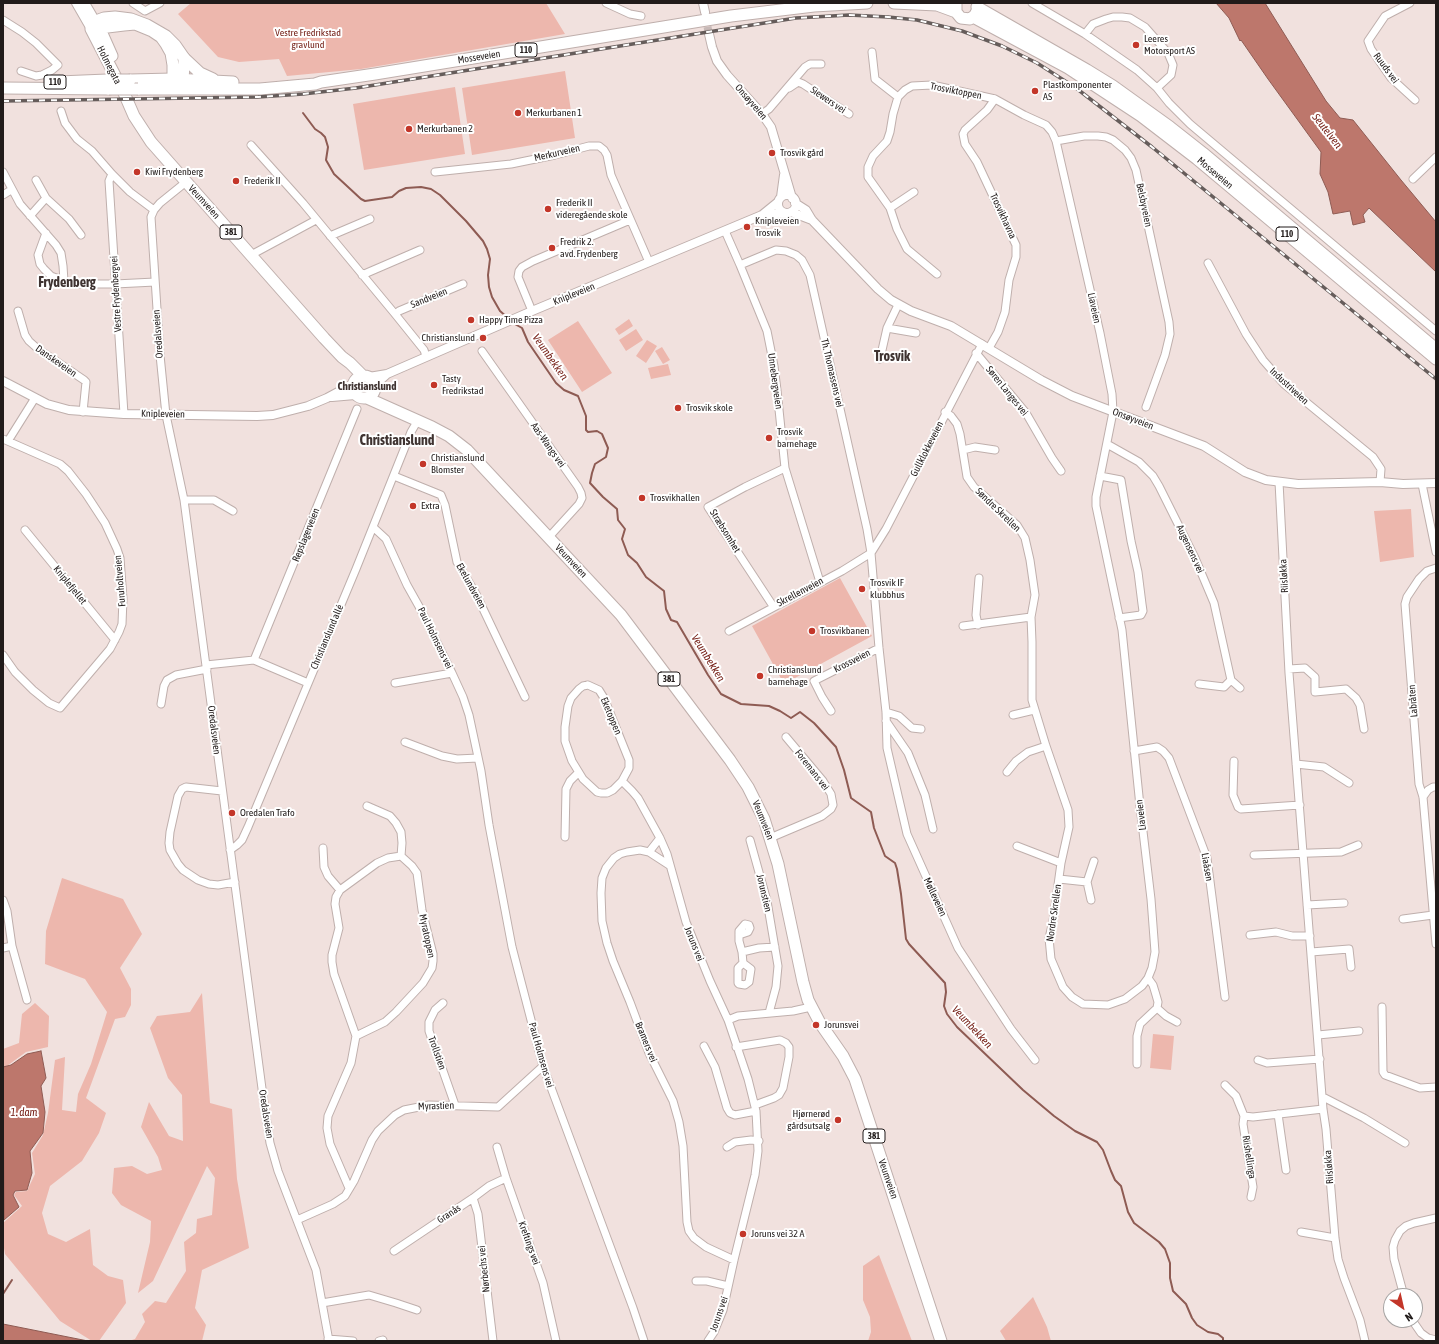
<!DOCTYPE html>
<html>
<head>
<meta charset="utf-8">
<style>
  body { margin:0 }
  #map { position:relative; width:1439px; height:1344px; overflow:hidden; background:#f1e1de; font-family:"Asap Condensed",sans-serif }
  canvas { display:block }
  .frame { position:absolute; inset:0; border:4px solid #211b1a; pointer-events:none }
  .north { position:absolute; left:1383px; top:1288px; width:40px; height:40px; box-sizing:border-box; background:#fff; border:1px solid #a6a4a3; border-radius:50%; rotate:146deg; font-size:11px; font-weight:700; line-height:16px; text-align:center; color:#211b1a }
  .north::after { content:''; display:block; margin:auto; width:14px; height:18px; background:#c33629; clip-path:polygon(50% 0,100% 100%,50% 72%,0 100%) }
</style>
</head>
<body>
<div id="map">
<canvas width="1439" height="1344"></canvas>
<div class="frame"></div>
<div class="north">N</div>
</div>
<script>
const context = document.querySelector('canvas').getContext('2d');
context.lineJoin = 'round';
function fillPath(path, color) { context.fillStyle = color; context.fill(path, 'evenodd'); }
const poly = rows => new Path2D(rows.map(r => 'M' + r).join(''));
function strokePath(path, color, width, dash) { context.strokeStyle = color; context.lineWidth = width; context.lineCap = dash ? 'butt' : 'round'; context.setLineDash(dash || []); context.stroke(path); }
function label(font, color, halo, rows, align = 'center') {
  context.font = font + ' "Asap Condensed",sans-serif'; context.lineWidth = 4; context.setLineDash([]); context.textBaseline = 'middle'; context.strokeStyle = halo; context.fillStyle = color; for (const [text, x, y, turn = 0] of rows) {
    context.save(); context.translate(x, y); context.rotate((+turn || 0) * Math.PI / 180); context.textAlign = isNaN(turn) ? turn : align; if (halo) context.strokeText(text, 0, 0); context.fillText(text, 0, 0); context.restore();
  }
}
fillPath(poly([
  [191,3,546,3,565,34,361,69,287,76,279,59,239,62,218,57,178,14],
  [565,71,575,138,472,155,462,88],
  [455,87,465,154,364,170,353,104],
  [629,319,633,326,619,335,615,329],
  [578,321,612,373,582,392,548,340],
  [636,329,643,340,626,351,619,340],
  [647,340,657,346,646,363,636,356],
  [662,347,670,360,663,364,655,351],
  [668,364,671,375,651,379,648,368],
  [1411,509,1414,557,1380,562,1374,511],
  [840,578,872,636,784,684,752,626],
  [62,878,123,899,142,934,120,968,131,989,131,1005,125,1017,115,1019,86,1098,106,1113,99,1133,82,1161,50,1186,42,1213,48,1234,66,1242,90,1229,93,1265,108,1276,123,1280,126,1303,99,1341,92,1341,60,1321,5,1254,3,1242,3,1223,22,1206,14,1195,16,1192,27,1191,35,1174,32,1153,43,1135,48,1113,55,1060,65,1057,62,1110,76,1112,78,1094,91,1064,107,1012,85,979,45,964,46,931],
  [202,993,210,1103,232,1109,237,1179,249,1248,202,1270,195,1308,206,1325,202,1341,129,1341,135,1339,145,1322,142,1314,155,1301,166,1303,186,1271,184,1242,196,1233,197,1219,212,1215,215,1178,207,1166,153,1281,138,1293,150,1242,151,1221,121,1205,112,1193,114,1168,132,1166,147,1174,162,1170,158,1157,141,1127,149,1102,169,1136,183,1141,182,1095,168,1078,150,1028,157,1016,190,1012],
  [35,1003,49,1016,48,1047,26,1052,7,1066,3,1067,3,1049,19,1043,22,1014],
  [1153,1034,1174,1036,1171,1070,1150,1068],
  [879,1255,912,1341,868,1341,871,1332,870,1317,863,1300,863,1266],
  [1033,1297,1047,1327,1051,1341,1006,1341,1000,1331]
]), '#edb7ad');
const water = poly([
  [1216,3,1265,3,1326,101,1340,118,1353,120,1401,180,1436,222,1436,272,1369,208,1363,215,1365,222,1353,225,1350,211,1333,214,1328,192,1320,174,1321,152,1268,79,1241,40,1240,41,1229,18,1216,3],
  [41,1051,46,1078,41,1086,45,1112,43,1133,30,1151,32,1173,27,1190,15,1191,13,1195,19,1207,4,1220,3,1067,11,1065,27,1054,41,1051],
  [3,1324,88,1341,3,1341,3,1324]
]);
fillPath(water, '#bd776c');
strokePath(water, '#8e5b53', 1);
strokePath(poly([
  [303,113,315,129,321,133,325,137,328,147,326,160,334,174,361,199,365,201,392,197,399,191,406,188,421,187,431,189,440,195,466,221,483,241,487,249,490,259,488,275,489,287,492,297,500,311,508,318],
  [513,323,522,328,528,342,556,383,564,390,578,396,586,416,586,430,588,432,597,431,602,434,608,448,606,457,595,464,592,473,590,483,603,497,617,509,618,520,625,529,622,539,628,555,637,563,646,577,664,591,666,609,671,620,677,622,708,675,721,694,741,704,769,706,780,711,791,718,800,712,814,723,836,747,844,770,851,798,871,812,874,828,885,856,895,863,897,869,901,894,906,939,909,944,945,983,946,992,944,1006,947,1014,957,1027,1023,1090,1054,1116,1075,1131,1097,1142,1103,1150,1111,1171,1115,1180,1121,1186,1128,1212,1134,1223,1159,1242,1165,1249,1170,1263,1170,1278,1173,1291,1186,1304,1192,1318,1197,1325,1208,1332,1218,1334,1223,1338,1223,1341],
  [3,1294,12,1280]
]), '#8e5b53', 2);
strokePath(poly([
  [705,15,709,34]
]), '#c7b9b7', 8, [8, 4]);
const minor = poly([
  [133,3,145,11,160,3],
  [606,3,630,14,641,16],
  [1032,3,1085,34,1137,70,1157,88,1169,103,1190,124,1436,331],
  [1410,3,1385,16,1368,41,1371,49,1391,78,1415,100],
  [3,20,22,32,36,43,58,65,52,70,42,75,36,76,21,71],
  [1085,34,1093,24,1106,19,1113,17,1122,17,1130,18,1145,27,1168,53,1173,65,1171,75,1157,88],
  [872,52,875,79,898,97],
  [789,88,798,82,803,84,849,114],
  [61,111,65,123,77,139,92,151,112,174,130,192,154,210],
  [762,114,769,109,805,67,810,64,821,64],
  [1056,141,1084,136,1098,136,1106,137,1113,140,1125,150,1131,158,1136,170,1169,322,1170,334,1165,355,1146,407],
  [251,145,303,203,395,314,424,350,426,356],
  [3,172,20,204,56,245,61,253,63,266,64,281],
  [435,172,511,164,555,155,589,146,599,146,604,150,607,155,611,175,649,262],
  [112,174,109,181,124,414],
  [1413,179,1436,157],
  [36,180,46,198,69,219,81,235],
  [186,182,160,203,154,210,151,217,160,355,166,415,184,500,263,1096,270,1143,278,1171,316,1270,329,1341],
  [3,195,11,190],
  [890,208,914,192],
  [30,216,46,198],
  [725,231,740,265,767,331,774,366,777,390,785,468,820,582],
  [46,233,38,255,40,264,44,269,51,276,72,284,115,284,155,282],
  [330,236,370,219],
  [251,255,316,220],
  [1208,263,1246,334,1263,360,1284,384,1373,457,1381,469,1380,482],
  [740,265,776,250,786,251,796,255,802,260,810,275,867,529,871,553,879,648,886,712,887,748,907,834,958,948,1011,1029,1035,1060],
  [937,274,907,249,897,229,890,208,868,177,868,167,873,156,887,141,890,132,893,114,898,97,905,90,912,86,932,85,995,99,1024,115,1046,125,1052,132,1056,141,1100,333,1112,394,1113,412,1096,497,1096,506,1122,630,1140,806,1151,899,1155,952,1152,968,1148,978,1142,986,1125,999,1108,1005,1083,1004,1072,997,1063,987,1051,959,1049,938,1053,921,1061,863,1069,827,1068,810,1046,746,1032,700,1032,642,1031,617,1035,595,1030,560,1025,538,1017,525,974,487,967,477,960,434,957,424,951,416,945,412],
  [362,275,420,250],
  [18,311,25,335,29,341,38,349,84,380,86,382,83,412],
  [532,311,518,277,519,271,522,267,533,261,630,220],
  [395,314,399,311,463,284],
  [887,328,916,333],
  [989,348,998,332,1005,312,1009,280,1016,257,1016,245,977,162,965,144,963,134,965,130,987,110,995,99],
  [482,351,578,487,581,493,582,498,579,504,549,537],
  [976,353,1026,413,1052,458,1061,471],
  [880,359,887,328,898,305],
  [3,439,60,464,68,471,86,494,105,523,117,549,120,558,123,599,122,624,119,632,110,649,60,708,49,703,33,690,15,672,3,655],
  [8,441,35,398],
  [1107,444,1139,462,1153,476,1159,486,1195,558,1214,603,1231,680,1224,687,1199,684],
  [963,450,975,447,995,450],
  [394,476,441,495,445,505,457,562,476,594,525,697],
  [1100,476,1121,480,1131,541,1138,572,1142,604,1143,611,1141,615,1119,618],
  [1279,482,1289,673,1323,1109,1326,1129,1335,1238,1338,1259,1344,1278,1360,1320,1365,1341],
  [1422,484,1436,552],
  [184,500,214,500,233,511],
  [373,527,386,539,407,585,421,610,452,673,463,697,469,715,481,771,489,825,512,947,543,1066,633,1308,644,1341],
  [25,530,115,640],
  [1436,568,1427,571,1419,579,1407,597,1405,604,1419,784,1423,797,1436,944],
  [773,606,708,507,745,487,785,468],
  [978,625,976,615,979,578],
  [963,626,1031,617],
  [729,631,842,571,871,553,886,529,982,344],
  [254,660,357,409],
  [206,665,254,660,308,683],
  [1289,669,1305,668,1315,677,1315,692,1346,689,1356,698,1360,705,1364,729],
  [1231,680,1240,688],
  [395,683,452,673],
  [588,685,599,690,604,698,629,760,629,768,622,781,613,790,607,793,601,793,597,792,583,779,572,761,565,741,565,727,568,706,571,698,579,689,583,686,588,685],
  [161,704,164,686,167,680,176,675,207,669],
  [831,711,822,697,814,681,879,648],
  [886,712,899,716,912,728,921,729],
  [1013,715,1034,710],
  [886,721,908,753,925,795,933,829],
  [405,742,442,756,457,759,478,758],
  [1134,751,1157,747,1163,751,1169,758,1207,858,1225,997],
  [1234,761,1233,795,1238,807,1241,809,1300,805],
  [1296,764,1324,767,1349,783],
  [1007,772,1016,761,1028,752,1046,746],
  [622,781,632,791,638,798,660,838,667,854,686,922,710,981,728,1020],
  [222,791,186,787,182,789,178,796,170,832,169,843,170,850,178,864,183,870,198,880,209,884,218,885,235,882],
  [1423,797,1428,790,1433,787,1436,787],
  [367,806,390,816,396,823,401,832,402,843,401,856],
  [565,837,566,789,570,781,578,773],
  [770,838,822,816,831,809,833,805,831,794,823,781,786,737],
  [750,840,767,901,778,966,776,987,769,1013],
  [1017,846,1061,863],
  [323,848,324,867,328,876,340,890],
  [230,850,237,845,242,840,248,827,356,569,411,432,418,420],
  [649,852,660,838],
  [1254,855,1341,852,1358,845],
  [669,865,649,852,640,850,627,852,620,854,614,858,606,868,602,878,601,893,602,921,607,943,613,961,630,1002,649,1053,673,1101,679,1122,683,1146,687,1222,689,1231,694,1238,706,1247,734,1260],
  [1059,879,1087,882,1094,861],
  [1087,882,1091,900],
  [3,900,7,911,12,946,3,948],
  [1307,905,1344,903],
  [1403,919,1433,915],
  [739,935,748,932,750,928,749,925,745,924,739,931,739,941,742,952,743,963],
  [1250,935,1276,932,1292,936,1310,936],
  [12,946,27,1000],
  [742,952,759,948,775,947],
  [1311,952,1349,949,1351,967],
  [743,963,751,969,749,982,745,985,739,984,738,983,738,968,743,963],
  [1148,978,1153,985,1156,995,1158,1002,1157,1008,1166,1016,1177,1022],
  [443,1003,435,1010,429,1022,429,1031,455,1105],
  [1382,1007,1383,1072,1385,1075,1420,1088,1436,1087],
  [1318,1035,1359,1031],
  [356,1036,334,974,332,962,332,955,339,928,335,904,336,897,340,890,377,863,388,858,401,856],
  [704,1046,715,1067,727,1108,730,1113,735,1115,756,1111],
  [736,1047,780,1040,786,1043,789,1047,789,1057,783,1088,779,1095,774,1098,755,1105],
  [1258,1060,1267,1063,1320,1059],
  [1137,1064,1137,1036,1140,1024,1157,1008],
  [1225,1085,1236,1096,1244,1116,1243,1124,1253,1187,1251,1197],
  [1323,1097,1364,1118,1405,1143],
  [1278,1114,1286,1170],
  [1244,1116,1253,1117,1323,1109],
  [497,1147,506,1178,543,1283,556,1341],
  [727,1147,735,1142,751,1140,759,1141],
  [349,1188,330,1144,327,1128,328,1116,351,1063,356,1036,385,1022,396,1012,423,983,432,968,433,961,433,954,422,910,417,873,412,866,401,856],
  [473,1198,478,1214,493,1341],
  [297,1220,333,1204,345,1196,354,1181,372,1140,378,1131,395,1115,404,1110,429,1105,498,1107,543,1066],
  [1301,1232,1335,1238],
  [394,1251,473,1198,489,1186,506,1178],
  [696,1281,707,1281,728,1286],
  [1404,1296,1394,1259,1393,1247,1395,1240,1400,1231,1406,1226,1414,1223,1436,1218],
  [322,1303,369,1295,396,1303,417,1310],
  [1412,1320,1421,1333,1428,1338,1436,1340],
  [328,1339,353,1341],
  [379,1341,383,1340],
  [708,1341,714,1332,723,1310,734,1260,755,1175,758,1151,756,1111,748,1079,728,1020,738,1016,793,1011,811,1007]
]);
const tertiary = poly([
  [76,3,91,29],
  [85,3,98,25],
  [703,3,705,12],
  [709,34,712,47,717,61,727,75,762,114,771,127,792,198],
  '778 204a9 9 0 1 1 18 0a9 9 0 1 1-18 0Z',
  [781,197,784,175],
  [795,203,806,210,812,220,878,289,891,300,911,311,951,326,1041,380,1072,396,1204,446,1245,472,1266,480,1298,484,1380,482,1403,484,1436,483],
  [791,212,812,220],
  [762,215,778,202],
  [369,377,387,374,532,311,762,215,784,213],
  [3,381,47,404,69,410,124,414,257,416,273,415,308,406,327,398,353,384],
  [375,385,387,374],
  [332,397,355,395]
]);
const primary = poly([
  [115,17,131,19,147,25,166,36,175,45,184,58,184,64,183,80,179,88,173,79,173,65,171,53,166,44,161,37,152,31,135,24,124,25,91,29,96,21,104,18,115,17],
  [91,29,124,93,134,116,151,142,324,338,342,357,350,363,363,376],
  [100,29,112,56],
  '353 387a11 11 0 1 1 22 0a11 11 0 1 1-22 0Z',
  [367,398,432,427,449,436,467,450,621,615,730,760,748,787,764,819,778,864,803,982,808,1000,820,1023,843,1056,855,1079,941,1341]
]);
const trunk = poly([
  [894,3,937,5,956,12],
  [956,3,956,12,961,18,970,19,975,15,977,11],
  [977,7,1087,70,1113,86,1170,127,1203,153,1436,349],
  [973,17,1068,68,1141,116,1197,159,1436,359],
  [184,58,200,73,213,79],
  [130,80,173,79,233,82],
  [59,82,107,80],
  [3,88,109,89],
  [138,89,260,89,315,84,321,82,375,74,731,16,814,6,867,3]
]);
strokePath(minor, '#bfafac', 9);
strokePath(tertiary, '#bfafac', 10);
strokePath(primary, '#bfafac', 13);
strokePath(trunk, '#bfafac', 13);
strokePath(minor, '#fff', 7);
strokePath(tertiary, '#fff', 8);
strokePath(primary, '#fff', 11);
strokePath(trunk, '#fff', 11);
const rail = poly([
  [3,101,258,97,303,94,356,88,796,18,849,15,888,17,917,20,962,31,1002,46,1037,63,1076,88,1152,147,1436,379]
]);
strokePath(rail, '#665d5b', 3.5);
strokePath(rail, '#fff', 2, [6]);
const trunkBridge = poly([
  [107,80,130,80],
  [109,89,138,89]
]);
strokePath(trunkBridge, '#bfafac', 13, []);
strokePath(trunkBridge, '#fff', 11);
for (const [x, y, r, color] of [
  [1136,45,4,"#c33629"],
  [1035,91,4,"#c33629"],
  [518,113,4,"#c33629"],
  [409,129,4,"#c33629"],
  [772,153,4,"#c33629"],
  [137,172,4,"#c33629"],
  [236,181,4,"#c33629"],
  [548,209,4,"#c33629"],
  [747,227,4,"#c33629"],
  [552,248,4,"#c33629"],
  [471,320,4,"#c33629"],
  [483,338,4,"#c33629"],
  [434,385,4,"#c33629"],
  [678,408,4,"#c33629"],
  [769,438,4,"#c33629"],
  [423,464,4,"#c33629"],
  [642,498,4,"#c33629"],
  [413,506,4,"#c33629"],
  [862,589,4,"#c33629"],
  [812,631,4,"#c33629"],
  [760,676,4,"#c33629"],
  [232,813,4,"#c33629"],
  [816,1025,4,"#c33629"],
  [838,1120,4,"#c33629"],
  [743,1234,4,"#c33629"]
]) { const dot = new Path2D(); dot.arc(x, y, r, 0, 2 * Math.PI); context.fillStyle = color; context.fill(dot); strokePath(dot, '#fff', 1.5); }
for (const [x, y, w] of [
  [526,50,22],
  [55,82,22],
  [231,232,22],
  [1287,234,22],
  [669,679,22],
  [874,1136,22]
]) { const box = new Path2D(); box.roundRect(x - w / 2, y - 7, w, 14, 3); context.fillStyle = '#fff'; context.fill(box); strokePath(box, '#211b1a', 1); }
label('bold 9px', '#211b1a', null, [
  ["110",526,50],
  ["110",55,82],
  ["381",231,232],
  ["110",1287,234],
  ["381",669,679],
  ["381",874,1136]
]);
label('10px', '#721d14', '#fff', [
  ["Vestre Fredrikstad",308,33],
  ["gravlund",308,45]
]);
label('10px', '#211b1a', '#fff', [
  ["Leeres",1144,39],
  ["Motorsport AS",1144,51],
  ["Plastkomponenter",1043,85],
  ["AS",1043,97],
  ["Merkurbanen 1",526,113],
  ["Merkurbanen 2",417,129],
  ["Trosvik gård",780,153],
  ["Kiwi Frydenberg",145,172],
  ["Frederik II",244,181],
  ["Frederik II",556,203],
  ["videregående skole",556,215],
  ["Knipleveien",755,221],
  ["Trosvik",755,233],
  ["Fredrik 2.",560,242],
  ["avd. Frydenberg",560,254],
  ["Happy Time Pizza",479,320],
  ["Christianslund",475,338,"right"],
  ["Tasty",442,379],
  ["Fredrikstad",442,391],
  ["Trosvik skole",686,408],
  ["Trosvik",777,432],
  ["barnehage",777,444],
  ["Christianslund",431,458],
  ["Blomster",431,470],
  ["Trosvikhallen",650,498],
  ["Extra",421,506],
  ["Trosvik IF",870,583],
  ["klubbhus",870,595],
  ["Trosvikbanen",820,631],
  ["Christianslund",768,670],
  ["barnehage",768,682],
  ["Oredalen Trafo",240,813],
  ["Jorunsvei",824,1025],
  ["Hjørnerød",830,1114,"right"],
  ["gårdsutsalg",830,1126,"right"],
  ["Joruns vei 32 A",751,1234]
], 'left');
label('10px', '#211b1a', '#fff', [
  ["Mosseveien",479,57,-9],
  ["Holmegata",109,65,63],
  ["Ruuds vei",1386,68,54],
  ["Trosviktoppen",956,91,11],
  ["Siewers vei",828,100,34],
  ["Onsøyveien",751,102,49],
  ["Merkurveien",557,153,-13],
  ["Mosseveien",1215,173,40],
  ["Veumveien",204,202,48],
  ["Belsbyveien",1144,205,78],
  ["Trosvikhavna",1003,216,65],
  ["Vestre Frydenbergvei",116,294,-93],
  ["Knipleveien",574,294,-22],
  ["Sandveien",429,298,-22],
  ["Liaveien",1094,308,78],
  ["Oredalsveien",158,334,-94],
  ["Danskeveien",56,361,35],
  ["Th. Thomassens vei",832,373,77],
  ["Unnebergveien",775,381,82],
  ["Industriveien",1289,386,43],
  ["Søren Langes vei",1007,391,51],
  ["Knipleveien",163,414,1],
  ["Onsøyveien",1133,419,21],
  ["Aas-Wangs vei",548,445,55],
  ["Gullklokkeveien",927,449,-63],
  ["Søndre Skrellen",998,510,44],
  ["Stræbsomhet",725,531,58],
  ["Repslagerveien",306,535,-68],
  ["Augensens vei",1190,549,65],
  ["Veumveien",571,561,47],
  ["Riisløkka",1284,576,-93],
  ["Furuholtveien",120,581,-95],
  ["Kniplefjellet",70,585,51],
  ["Ekelundveien",471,586,61],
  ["Skrellenveien",800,592,-28],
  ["Christianslund allé",327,637,-67],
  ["Paul Holmsens vei",435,638,64],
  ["Krossveien",852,661,-27],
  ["Labråten",1413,701,-95],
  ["Eketoppen",611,716,67],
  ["Oredalsveien",214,730,83],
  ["Foremans vei",812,770,52],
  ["Liaveien",1141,815,-97],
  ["Veumveien",763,820,68],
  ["Liaåsen",1207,867,80],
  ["Jorunstien",764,893,77],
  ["Mølleveien",935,897,65],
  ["Nordre Skrellen",1054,913,-82],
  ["Myratoppen",427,936,78],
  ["Joruns vei",694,944,68],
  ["Bramers vei",646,1042,68],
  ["Trollstien",437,1053,70],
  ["Paul Holmsens vei",541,1055,74],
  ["Myrastien",436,1106,-2],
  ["Oredalsveien",266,1114,81],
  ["Riishellinga",1249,1157,81],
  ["Riisløkka",1329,1167,-94],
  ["Veumveien",888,1179,71],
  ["Granås",449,1214,-34],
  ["Kreftings vei",529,1243,70],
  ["Nørbechs vei",484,1269,-96],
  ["Joruns vei",719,1314,-71]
]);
label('italic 11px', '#762118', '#fff', [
  ["Seutelven",1327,131,52],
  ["Veumbekken",550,357,55],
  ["Veumbekken",708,658,58],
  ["Veumbekken",972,1027,47],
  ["1. dam",24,1113]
]);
label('bold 11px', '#3f3331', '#fff', [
  ["Christianslund",367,387]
]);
label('bold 14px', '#3f3331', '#fff', [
  ["Frydenberg",67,283],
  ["Trosvik",892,357],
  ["Christianslund",397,441]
]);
</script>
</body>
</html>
